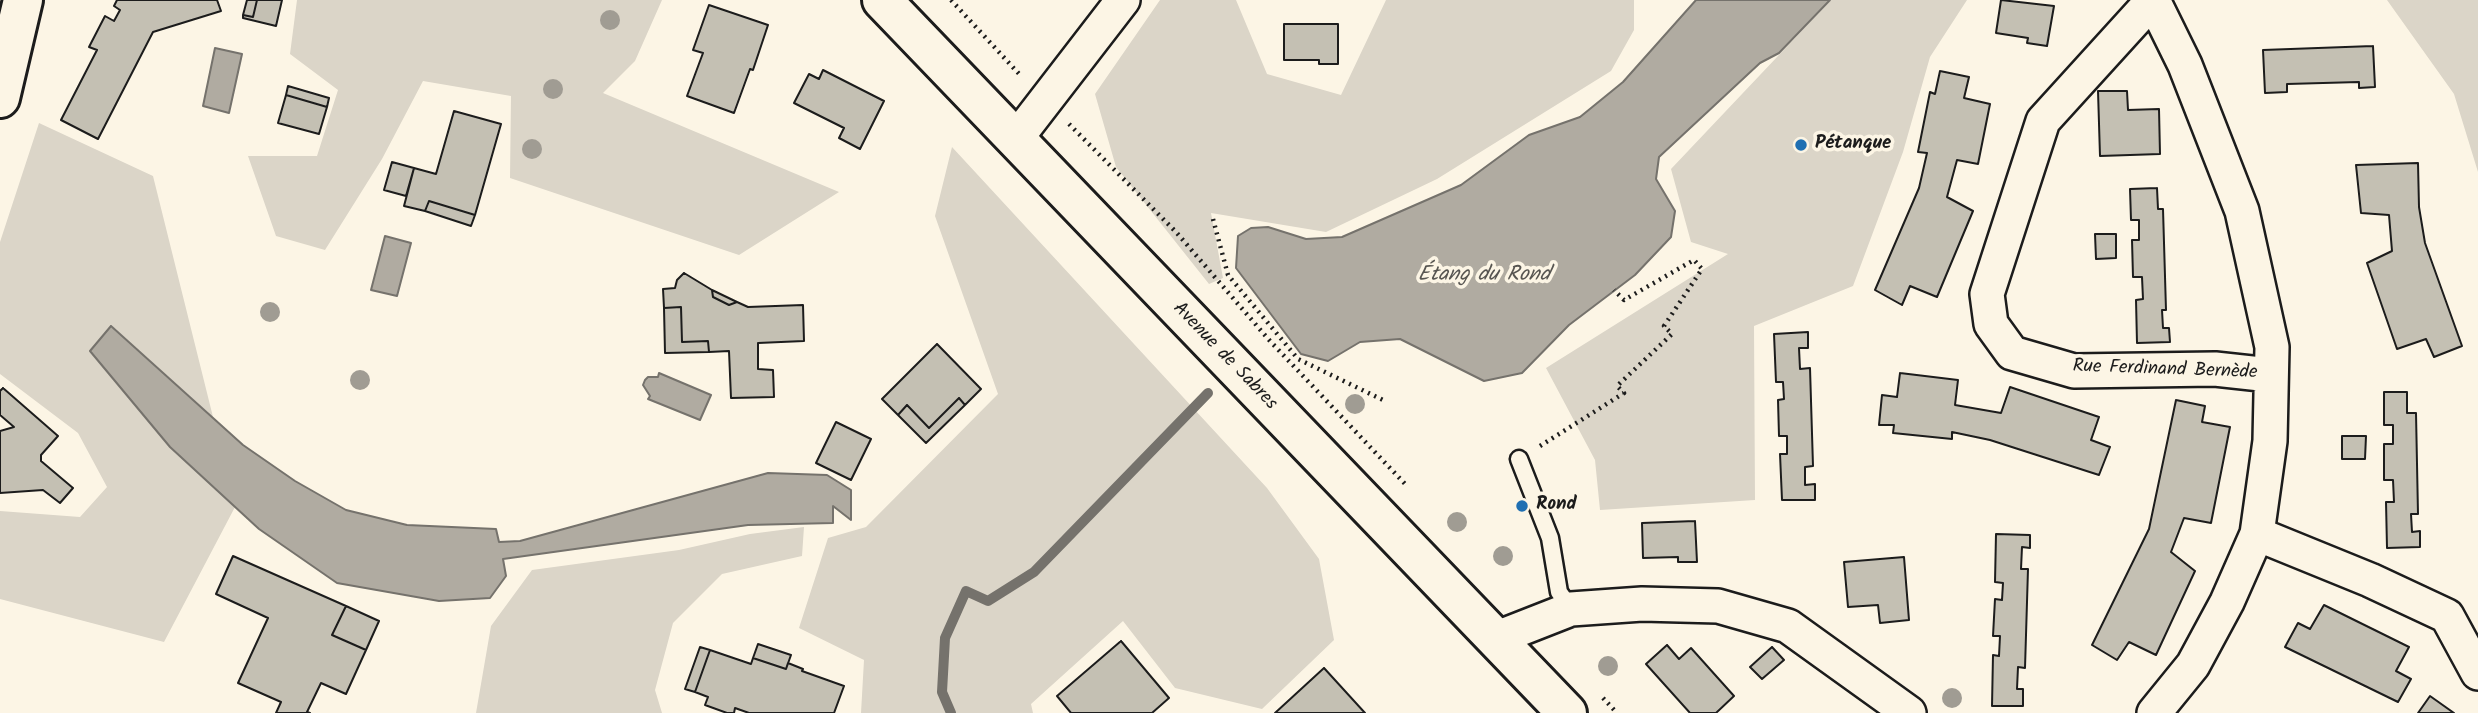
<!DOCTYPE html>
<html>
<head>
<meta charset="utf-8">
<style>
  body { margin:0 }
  canvas { display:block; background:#fcf5e5 }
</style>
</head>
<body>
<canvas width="2478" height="713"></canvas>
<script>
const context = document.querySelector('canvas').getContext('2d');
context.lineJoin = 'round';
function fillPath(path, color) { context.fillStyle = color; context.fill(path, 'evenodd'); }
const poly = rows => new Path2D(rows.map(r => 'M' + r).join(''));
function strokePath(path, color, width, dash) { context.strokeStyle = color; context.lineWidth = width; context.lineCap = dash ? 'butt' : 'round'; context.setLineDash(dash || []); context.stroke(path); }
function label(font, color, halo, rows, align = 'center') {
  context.font = font + ' Kalam,sans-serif'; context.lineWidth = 7; context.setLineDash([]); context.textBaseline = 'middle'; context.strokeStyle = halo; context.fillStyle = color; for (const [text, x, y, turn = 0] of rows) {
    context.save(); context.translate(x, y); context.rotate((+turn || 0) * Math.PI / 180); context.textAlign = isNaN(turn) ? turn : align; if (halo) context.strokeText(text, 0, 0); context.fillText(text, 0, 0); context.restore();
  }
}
fillPath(poly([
  [297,0,662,0,635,61,603,93,839,192,739,255,510,178,511,96,423,81,382,159,325,250,276,236,248,156,317,156,338,90,290,54],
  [1160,0,1236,0,1267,74,1341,95,1386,0,1634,0,1634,30,1611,71,1437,179,1326,232,1211,213,1223,278,1209,284,1116,167,1095,94],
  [1831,0,1967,0,1930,57,1903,152,1853,286,1754,326,1755,500,1600,510,1595,460,1546,368,1728,254,1691,242,1671,169],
  [2387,0,2478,0,2478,172,2454,94],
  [39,123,153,176,213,417,112,326,90,351,170,447,235,507,164,642,0,599,0,511,80,517,107,487,78,433,0,374,0,242],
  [952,147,1267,488,1319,559,1334,640,1262,709,1175,688,1123,621,1031,704,1033,713,861,713,864,660,799,628,828,538,866,527,998,394,935,216],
  [804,527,802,556,722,574,673,623,655,690,662,713,476,713,491,626,532,570,679,550,750,534]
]), '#dbd5c8');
const water = poly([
  [1696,0,1830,0,1779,53,1760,63,1659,157,1656,179,1675,211,1671,237,1635,275,1569,325,1522,373,1484,381,1400,339,1360,342,1328,361,1301,354,1236,268,1238,236,1251,228,1268,227,1306,239,1342,237,1461,185,1529,135,1580,117,1623,82,1696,0],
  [215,48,242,54,229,113,203,106,215,48],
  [385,236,411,243,397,296,371,290,385,236],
  [111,326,243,445,295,481,346,510,407,525,496,529,499,542,520,541,768,473,827,475,851,490,851,520,833,506,833,523,748,525,503,559,506,576,490,598,439,601,337,583,259,529,170,447,90,351,111,326],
  [659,373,711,395,700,420,648,399,650,396,643,385,645,380,648,377,658,377,659,373]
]);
fillPath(water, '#b0aba1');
strokePath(water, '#75726c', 2);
strokePath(poly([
  [951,713,942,692,945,638,966,591,988,601,1034,572,1208,393]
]), '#75726c', 10);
const building = poly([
  [117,0,217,0,221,11,153,32,98,139,61,120,97,50,89,47,105,16,114,21,120,10,114,6,117,0],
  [247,0,257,0,253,17,243,15,247,0],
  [257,0,282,0,276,26,243,18,243,15,253,17,257,0],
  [2001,0,2054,6,2047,46,2027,43,2028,38,1996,33,2001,0],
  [709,5,768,25,753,70,750,69,734,113,687,96,703,53,693,50,709,5],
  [1284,24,1338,24,1338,64,1319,64,1319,60,1284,60,1284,24],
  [2373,46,2375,87,2359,88,2359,82,2287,84,2287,92,2265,93,2263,50,2373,46],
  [823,70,884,101,860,149,839,138,844,128,794,103,809,74,819,79,823,70],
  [1940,71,1969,77,1964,98,1990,104,1978,164,1957,160,1947,197,1973,211,1937,297,1910,286,1902,305,1875,290,1919,188,1927,153,1918,152,1930,92,1935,94,1940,71],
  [288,86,329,98,327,107,286,95,288,86],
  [2098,91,2127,91,2128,110,2159,109,2160,154,2100,156,2098,91],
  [286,95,327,107,319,134,278,123,286,95],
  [454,111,501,124,475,215,429,201,425,211,404,206,414,168,436,174,454,111],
  [392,162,414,168,406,196,384,190,392,162],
  [2418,163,2419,207,2425,243,2462,346,2434,357,2426,339,2397,349,2367,263,2392,251,2389,215,2361,213,2356,165,2418,163],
  [2157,188,2158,209,2163,209,2166,310,2162,310,2163,328,2169,328,2170,342,2137,343,2136,300,2143,299,2142,277,2133,277,2132,240,2139,240,2139,220,2131,220,2130,189,2157,188],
  [429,201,475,215,471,226,425,211,429,201],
  [2095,234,2116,234,2116,258,2096,259,2095,234],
  [684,273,712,290,713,297,729,305,737,302,748,307,803,305,804,341,758,343,758,369,773,370,774,397,731,398,729,351,709,352,708,341,682,342,681,307,664,308,663,289,675,288,677,280,684,273],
  [712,290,737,302,729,305,713,297,712,290],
  [681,307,682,342,708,341,709,352,665,353,664,308,681,307],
  [1808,332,1808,348,1799,348,1800,369,1810,368,1813,466,1805,467,1805,485,1815,484,1815,500,1782,500,1780,454,1787,454,1787,436,1779,436,1778,400,1784,399,1783,382,1776,382,1774,334,1808,332],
  [937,344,981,389,965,405,959,398,929,428,907,405,898,415,882,399,937,344],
  [1900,373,1958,380,1955,405,2001,413,2010,387,2099,417,2091,440,2110,447,2099,475,1990,440,1952,432,1952,439,1893,433,1894,425,1879,425,1882,395,1897,397,1900,373],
  [3,388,58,436,41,455,41,461,73,488,60,503,43,490,0,493,0,431,14,427,0,415,0,391,3,388],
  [2384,392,2407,392,2407,413,2416,413,2418,514,2411,514,2412,532,2420,531,2420,547,2387,548,2386,502,2394,502,2393,480,2384,480,2384,444,2393,444,2393,425,2384,425,2384,392],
  [959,398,965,405,926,443,898,415,907,405,929,428,959,398],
  [2176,400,2205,406,2202,422,2230,427,2211,523,2184,518,2171,552,2195,571,2156,655,2129,642,2117,660,2092,645,2149,529,2176,400],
  [836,422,871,439,851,480,816,463,836,422],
  [2342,436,2366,436,2365,459,2342,459,2342,436],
  [1695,521,1697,562,1678,562,1678,557,1643,558,1642,523,1695,521],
  [1996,534,2030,535,2030,548,2022,547,2021,569,2028,569,2025,668,2018,667,2017,689,2023,689,2023,706,1992,706,1993,655,1999,656,2000,636,1993,636,1995,599,2002,600,2003,583,1995,582,1996,534],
  [233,556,346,606,332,635,366,650,346,694,321,683,307,712,310,713,276,713,281,702,238,683,268,618,216,594,233,556],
  [1904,557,1909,620,1880,623,1878,605,1848,607,1844,562,1904,557],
  [2324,605,2409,647,2396,671,2411,679,2398,702,2285,647,2298,623,2310,629,2324,605],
  [346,606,379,621,366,650,332,635,346,606],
  [1121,641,1169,698,1152,713,1071,713,1057,696,1121,641],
  [758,644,791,655,786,669,753,658,758,644],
  [1667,645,1679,659,1691,648,1734,696,1716,713,1690,713,1646,664,1667,645],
  [700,647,710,650,695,692,685,689,700,647],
  [1772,647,1784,660,1762,679,1750,667,1772,647],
  [710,650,751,664,753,658,786,669,788,663,803,669,802,671,844,686,834,713,749,713,735,708,734,713,727,713,705,705,708,697,695,692,710,650],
  [1324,668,1365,713,1275,713,1324,668],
  [2430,696,2454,713,2418,713,2430,696]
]);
fillPath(building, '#c4c0b3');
strokePath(building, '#1c1c1c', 2);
const service = poly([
  [1519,459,1550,538,1559,592,1571,609]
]);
const minor = poly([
  [2153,0,2185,65,2242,211,2272,347,2270,441,2257,534,2227,602,2193,665,2154,713],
  [2153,0,2043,121,1987,294,1991,324,2012,353,2074,371,2215,369,2270,375],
  [1015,140,1123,0],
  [2257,534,2370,580,2447,616,2478,673],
  [1497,638,1571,609,1642,604,1718,606,1788,626,1909,713]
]);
const tertiary = poly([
  [0,98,23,0]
]);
const secondary = poly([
  [882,0,1567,713]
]);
strokePath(service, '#1c1c1c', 21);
strokePath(minor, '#1c1c1c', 38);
strokePath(tertiary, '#1c1c1c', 44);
strokePath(secondary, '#1c1c1c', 44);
strokePath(poly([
  [951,0,1021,76],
  [1069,124,1176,232,1270,341,1407,486],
  [1213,219,1228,275,1298,359,1383,400],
  [1540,446,1624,393,1617,386,1672,334,1664,326,1702,269,1694,260,1624,300,1614,290],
  [1603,698,1617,713]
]), '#1c1c1c', 4.5, [2, 5]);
strokePath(service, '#fcf5e5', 16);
strokePath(minor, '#fcf5e5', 33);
strokePath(tertiary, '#fcf5e5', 38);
strokePath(secondary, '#fcf5e5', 38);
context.fillStyle = '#a09c93';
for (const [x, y] of [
  [610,20],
  [553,89],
  [532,149],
  [270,312],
  [360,380],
  [1355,404],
  [1457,522],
  [1503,556],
  [1608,666],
  [1952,698]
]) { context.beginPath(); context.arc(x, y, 10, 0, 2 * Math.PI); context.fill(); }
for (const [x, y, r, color] of [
  [1801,145,7,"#1f6fb2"],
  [1522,506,7,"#1f6fb2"]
]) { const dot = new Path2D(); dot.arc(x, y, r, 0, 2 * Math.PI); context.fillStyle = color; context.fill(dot); strokePath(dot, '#fcf5e5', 2.5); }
label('bold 19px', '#1c1c1c', '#fcf5e5', [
  ["Pétanque",1815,145],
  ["Rond",1536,506]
], 'left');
label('19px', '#1c1c1c', '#fcf5e5', [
  ["Avenue de Sabres",1224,357,46],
  ["Rue Ferdinand Bernède",2165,371,2]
]);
label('italic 21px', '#575551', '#fcf5e5', [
  ["Étang du Rond",1484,276]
]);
</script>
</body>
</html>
